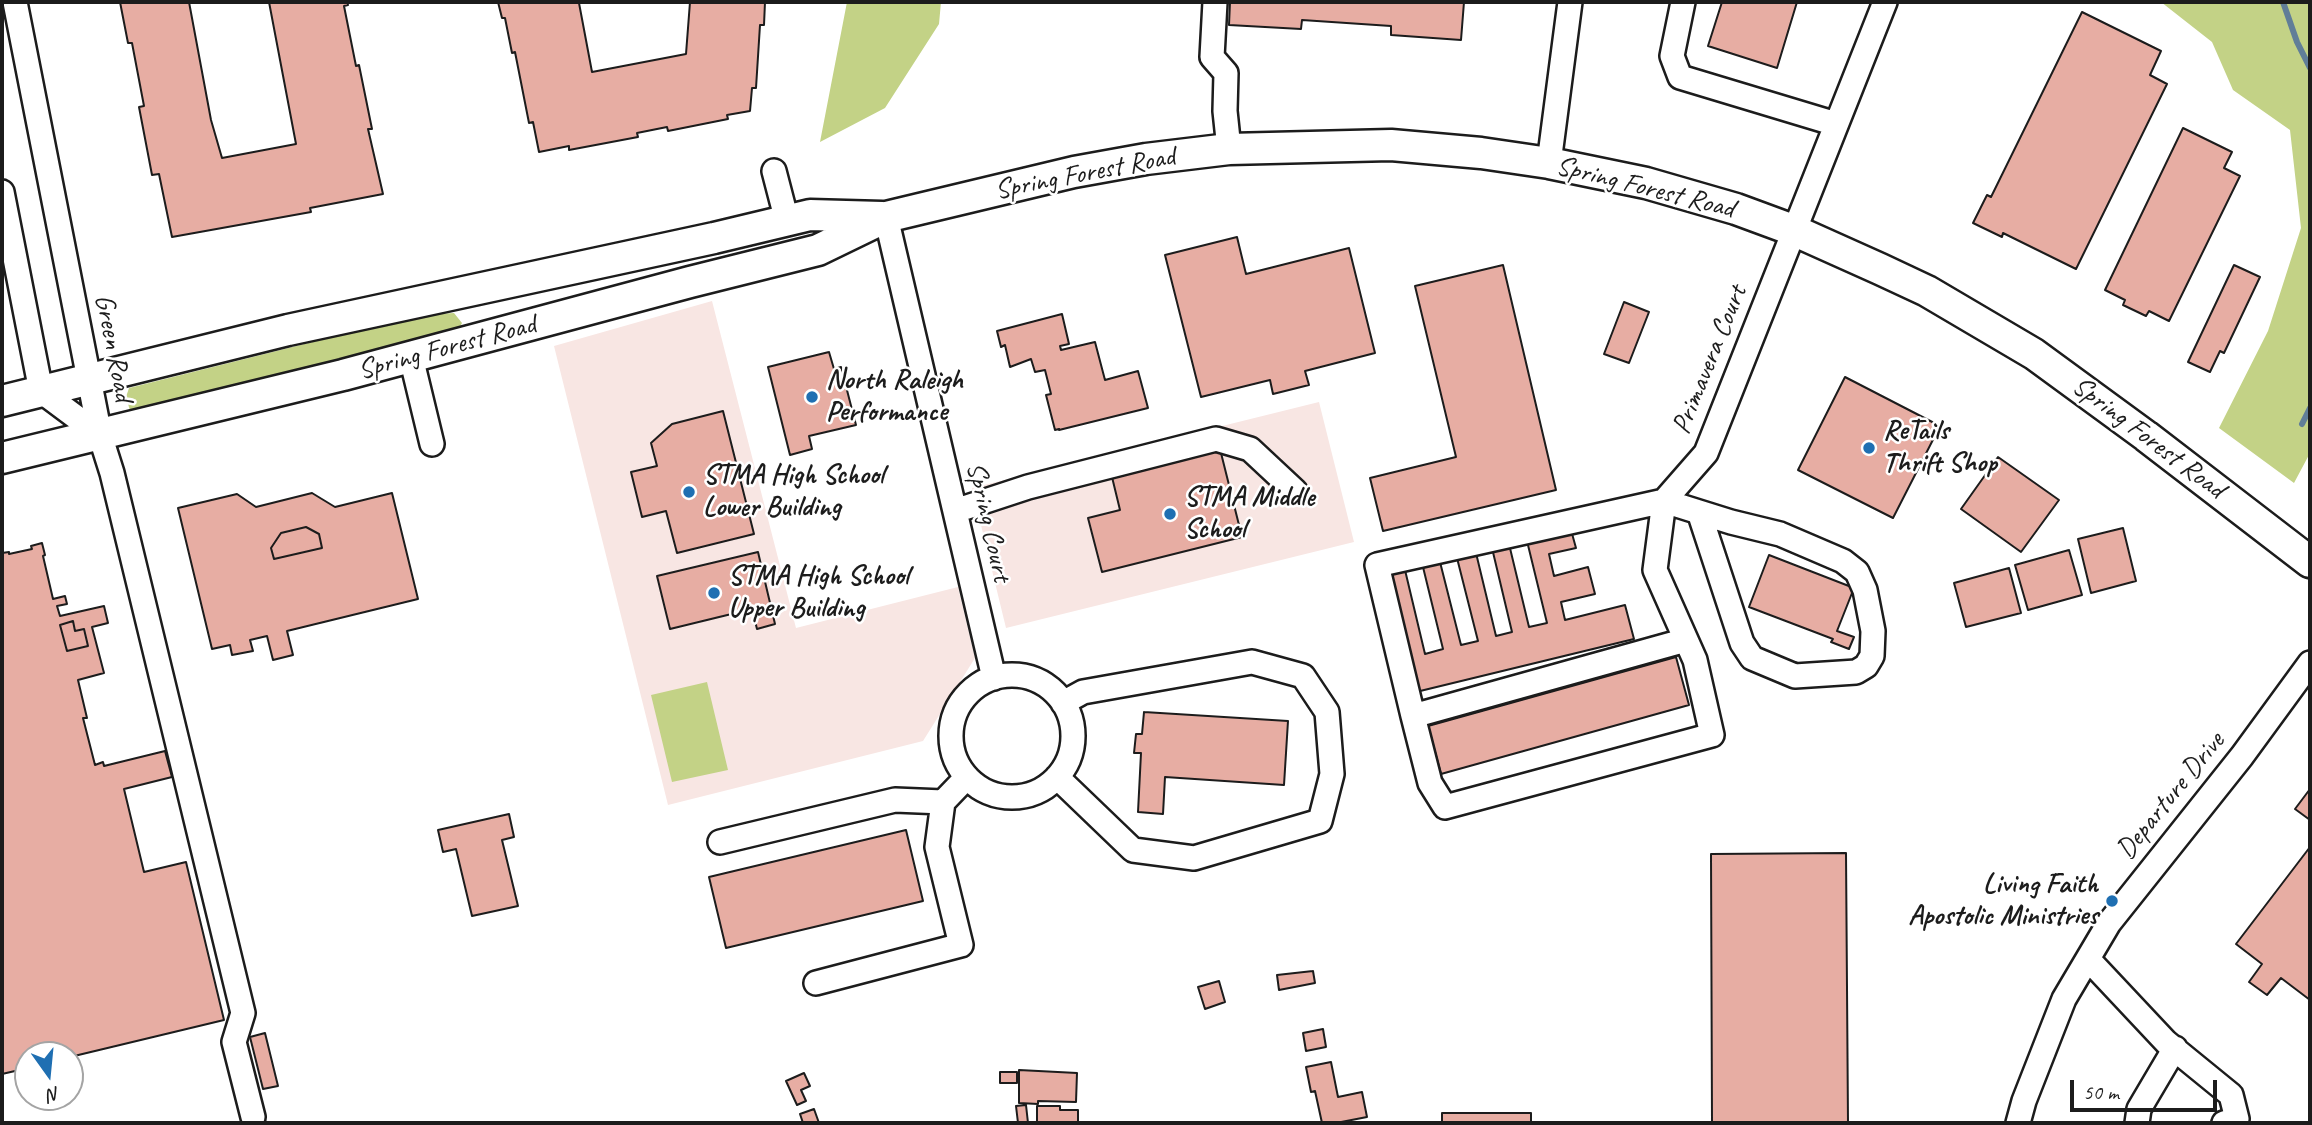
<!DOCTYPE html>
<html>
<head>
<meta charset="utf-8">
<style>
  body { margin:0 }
  #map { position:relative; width:2312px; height:1125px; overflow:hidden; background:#fff; font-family:Caveat,sans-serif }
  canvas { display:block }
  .frame { position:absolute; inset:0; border:4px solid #1c1c1c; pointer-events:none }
  .north { position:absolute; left:14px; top:1041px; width:70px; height:70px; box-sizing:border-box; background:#fff; border:2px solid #a4a4a4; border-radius:50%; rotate:165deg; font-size:19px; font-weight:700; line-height:28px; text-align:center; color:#1c1c1c }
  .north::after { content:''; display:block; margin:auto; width:24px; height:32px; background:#1f6fb2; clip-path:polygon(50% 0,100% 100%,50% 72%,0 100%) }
  .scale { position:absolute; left:2070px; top:1080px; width:147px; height:32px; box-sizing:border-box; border:4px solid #1c1c1c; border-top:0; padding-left:9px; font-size:21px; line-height:24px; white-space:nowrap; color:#1c1c1c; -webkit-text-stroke:5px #fff; paint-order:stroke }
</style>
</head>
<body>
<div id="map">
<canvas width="2312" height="1125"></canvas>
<div class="frame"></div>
<div class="north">N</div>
<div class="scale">50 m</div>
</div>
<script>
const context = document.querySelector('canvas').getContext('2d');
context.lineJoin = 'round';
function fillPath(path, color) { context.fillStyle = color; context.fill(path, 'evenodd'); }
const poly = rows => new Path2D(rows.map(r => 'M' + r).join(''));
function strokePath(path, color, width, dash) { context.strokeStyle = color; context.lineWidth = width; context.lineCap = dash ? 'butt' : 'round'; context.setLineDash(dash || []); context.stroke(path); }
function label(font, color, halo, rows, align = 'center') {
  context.font = font + ' Caveat,sans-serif'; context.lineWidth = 5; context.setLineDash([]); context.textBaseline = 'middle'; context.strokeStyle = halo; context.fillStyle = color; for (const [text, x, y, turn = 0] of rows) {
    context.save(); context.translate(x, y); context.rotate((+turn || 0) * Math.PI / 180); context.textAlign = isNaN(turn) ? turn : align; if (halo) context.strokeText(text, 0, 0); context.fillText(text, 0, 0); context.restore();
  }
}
fillPath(poly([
  [712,301,796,628,958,587,975,658,923,741,668,805,554,346],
  [1319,402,1354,542,1006,628,972,488]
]), '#f8e6e3');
fillPath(poly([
  [847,2,941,2,939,24,885,108,820,142],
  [2161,2,2310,2,2310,453,2294,483,2219,428,2268,331,2301,228,2290,130,2233,90,2212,42],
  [454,313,462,323,457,333,131,414,126,397,129,388,420,315],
  [707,682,728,770,672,782,651,695]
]), '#c3d286');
strokePath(poly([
  [2283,2,2297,42,2310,68],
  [2302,424,2310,408]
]), '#617e98', 6);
const building = poly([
  [120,2,189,2,211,120,222,158,296,144,269,2,347,2,348,5,344,6,356,66,359,65,372,129,368,129,383,194,310,208,311,212,172,237,159,174,152,175,139,107,144,106,132,43,128,43,120,2],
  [498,2,586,2,579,3,592,72,686,54,690,2,765,2,764,25,760,25,756,88,752,88,750,111,727,115,728,119,668,131,667,127,637,133,638,137,569,150,569,146,539,152,533,122,529,123,515,52,512,53,505,18,502,18,498,2],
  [1230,2,1464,2,1461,40,1391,35,1391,26,1302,20,1301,29,1229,25,1230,2],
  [1722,2,1797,2,1777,68,1708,46,1722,2],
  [2082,12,2161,51,2150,75,2167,84,2076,269,2003,233,2002,237,1973,223,1987,195,1991,197,2082,12],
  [2183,128,2232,152,2224,168,2240,176,2169,321,2149,311,2146,316,2123,305,2125,300,2105,290,2183,128],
  [1237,237,1246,274,1349,248,1375,353,1305,371,1309,385,1273,394,1270,380,1201,397,1165,255,1237,237],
  [1503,265,1556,490,1383,531,1370,478,1456,457,1415,286,1503,265],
  [2234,265,2260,277,2224,353,2220,351,2210,372,2188,362,2234,265],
  [1624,302,1649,312,1629,363,1604,354,1624,302],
  [1062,314,1069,344,1060,346,1061,350,1095,342,1105,380,1138,371,1148,408,1059,430,1059,429,1055,430,1046,395,1051,394,1045,370,1035,372,1031,359,1010,367,1005,345,1001,347,997,331,1062,314],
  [829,352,834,369,841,367,856,425,809,436,812,449,790,455,768,367,829,352],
  [1845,377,1940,426,1893,518,1798,470,1845,377],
  [723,411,754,534,677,553,666,511,642,517,631,472,657,466,651,443,672,424,723,411],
  [1220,449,1242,537,1102,572,1088,518,1120,510,1112,477,1220,449],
  [1998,457,2059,500,2021,552,1961,509,1998,457],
  [312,493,335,507,392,493,418,599,287,631,293,655,273,660,267,636,250,640,253,651,232,655,230,645,212,649,178,508,237,494,256,507,312,493],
  [306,527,319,534,322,548,274,559,271,548,281,533,306,527],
  [306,527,319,534,322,548,274,559,271,548,281,533,306,527],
  [2123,528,2136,581,2091,593,2078,539,2123,528],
  [1571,530,1576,548,1549,554,1554,576,1588,567,1595,594,1561,602,1565,620,1625,605,1634,639,1416,692,1388,574,1405,570,1425,654,1443,649,1423,567,1440,562,1461,645,1478,641,1457,558,1476,553,1496,636,1512,632,1492,548,1509,544,1529,627,1547,623,1527,541,1571,530],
  [42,543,45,555,43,556,53,599,65,596,67,604,57,606,60,616,104,606,108,623,92,627,104,673,78,680,87,718,83,718,95,765,103,762,104,766,165,751,172,777,124,789,144,872,186,862,224,1020,70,1057,70,1055,28,1055,28,1068,2,1074,2,553,9,552,9,554,32,549,31,546,42,543],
  [73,621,75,631,84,629,88,646,67,651,60,625,73,621],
  [2069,550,2082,595,2028,610,2015,565,2069,550],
  [758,552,775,624,757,629,752,609,670,629,657,576,758,552],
  [1769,555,1854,588,1837,631,1854,637,1849,649,1831,642,1833,639,1749,607,1769,555],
  [2009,568,2021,613,1966,627,1954,583,2009,568],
  [73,621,75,631,84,629,88,646,67,651,60,625,73,621],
  [1676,657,1689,705,1441,774,1428,726,1676,657],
  [1144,712,1288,721,1284,785,1165,777,1163,814,1138,812,1141,753,1134,753,1136,734,1142,734,1144,712],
  [2310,789,2310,820,2295,809,2310,789],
  [509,814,514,837,502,840,518,906,472,916,456,849,443,852,438,830,509,814],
  [906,830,923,901,726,948,709,877,906,830],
  [2310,847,2310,1000,2281,978,2267,995,2249,982,2262,964,2236,944,2310,847],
  [1846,853,1848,1123,1712,1123,1711,854,1846,853],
  [1313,971,1315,983,1279,990,1277,975,1313,971],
  [1219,981,1225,1002,1205,1009,1198,987,1219,981],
  [1323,1029,1326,1047,1306,1051,1303,1033,1323,1029],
  [265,1033,278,1086,263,1089,250,1037,265,1033],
  [1331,1062,1338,1097,1362,1092,1367,1117,1336,1123,1322,1123,1315,1091,1311,1092,1306,1067,1331,1062],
  [1019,1070,1077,1073,1076,1102,1038,1101,1038,1104,1019,1103,1019,1070],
  [1000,1072,1017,1072,1017,1083,1000,1083,1000,1072],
  [804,1073,810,1086,801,1090,806,1101,797,1105,786,1081,804,1073],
  [1026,1105,1028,1123,1018,1123,1016,1106,1026,1105],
  [1037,1106,1060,1106,1060,1110,1078,1110,1078,1123,1037,1123,1037,1106],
  [814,1109,819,1123,803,1123,800,1114,814,1109],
  [1442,1113,1531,1113,1531,1123,1442,1123,1442,1113]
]);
fillPath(building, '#e7ada3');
strokePath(building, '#1c1c1c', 2);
const minor = poly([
  [15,2,100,435,112,473,243,1013,234,1042,253,1117],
  [1215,2,1212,57,1226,73,1225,111,1229,149],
  [1683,2,1672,56,1680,77,1836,124],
  [1549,163,1570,2],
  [774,171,787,221],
  [2,192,41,391,100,435],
  [886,217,994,678],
  [411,357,432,444],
  [1664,501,1655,570,1695,660,1712,735,1445,807,1430,783,1413,716,1686,640],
  [1664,501,1706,453,1885,2],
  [955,511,1028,487,1216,439,1250,449,1295,491],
  '951 736a61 61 0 1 1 122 0a61 61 0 1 1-122 0Z',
  [1413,716,1377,565,1664,501,1699,512,1731,522,1780,534,1843,561,1857,572,1865,590,1873,631,1872,656,1866,666,1856,672,1795,676,1752,658,1742,643,1699,512],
  [1057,777,1133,850,1194,858,1320,821,1332,774,1327,712,1303,676,1252,662,1083,692,1063,703],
  [720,842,895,800,943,802,967,777],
  [2089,960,2166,1042,2231,1095,2237,1119,2224,1123],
  [816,983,961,945,937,847,943,802],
  [2018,1123,2024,1101,2064,999,2109,923,2242,756,2310,663],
  [2137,1123,2139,1109,2175,1048]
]);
const major = poly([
  [2,401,288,330,714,238,810,215,882,217],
  [2,458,343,375,690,282,818,250,886,217,1074,172,1146,159,1229,149,1391,145,1481,153,1549,163,1646,183,1736,209,1793,230,1880,269,1927,291,2034,354,2146,436,2310,562]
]);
strokePath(minor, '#1c1c1c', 28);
strokePath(major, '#1c1c1c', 35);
strokePath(minor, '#fff', 23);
strokePath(major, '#fff', 30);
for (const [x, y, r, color] of [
  [812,397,7,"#1f6fb2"],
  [1869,448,7,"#1f6fb2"],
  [689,492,7,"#1f6fb2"],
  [1170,514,7,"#1f6fb2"],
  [714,593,7,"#1f6fb2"],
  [2112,901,7,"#1f6fb2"]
]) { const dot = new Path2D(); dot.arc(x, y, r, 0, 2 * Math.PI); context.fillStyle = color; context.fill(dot); strokePath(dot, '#fff', 2.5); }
label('28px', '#1c1c1c', '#fff', [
  ["Spring Forest Road",1085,174,-11],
  ["Spring Forest Road",1645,188,14],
  ["Green Road",113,348,79],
  ["Spring Forest Road",447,348,-15],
  ["Primavera Court",1710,360,-68],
  ["Spring Forest Road",2148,438,37],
  ["Spring Court",988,522,77],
  ["Departure Drive",2171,796,-51]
]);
label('bold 28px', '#1c1c1c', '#fff', [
  ["North Raleigh",826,381],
  ["Performance",826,413],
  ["ReTails",1883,432],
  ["Thrift Shop",1883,464],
  ["STMA High School",703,476],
  ["Lower Building",703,508],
  ["STMA Middle",1184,498],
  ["School",1184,530],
  ["STMA High School",728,577],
  ["Upper Building",728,609],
  ["Living Faith",2098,885,"right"],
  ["Apostolic Ministries",2098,917,"right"]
], 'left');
</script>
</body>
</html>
